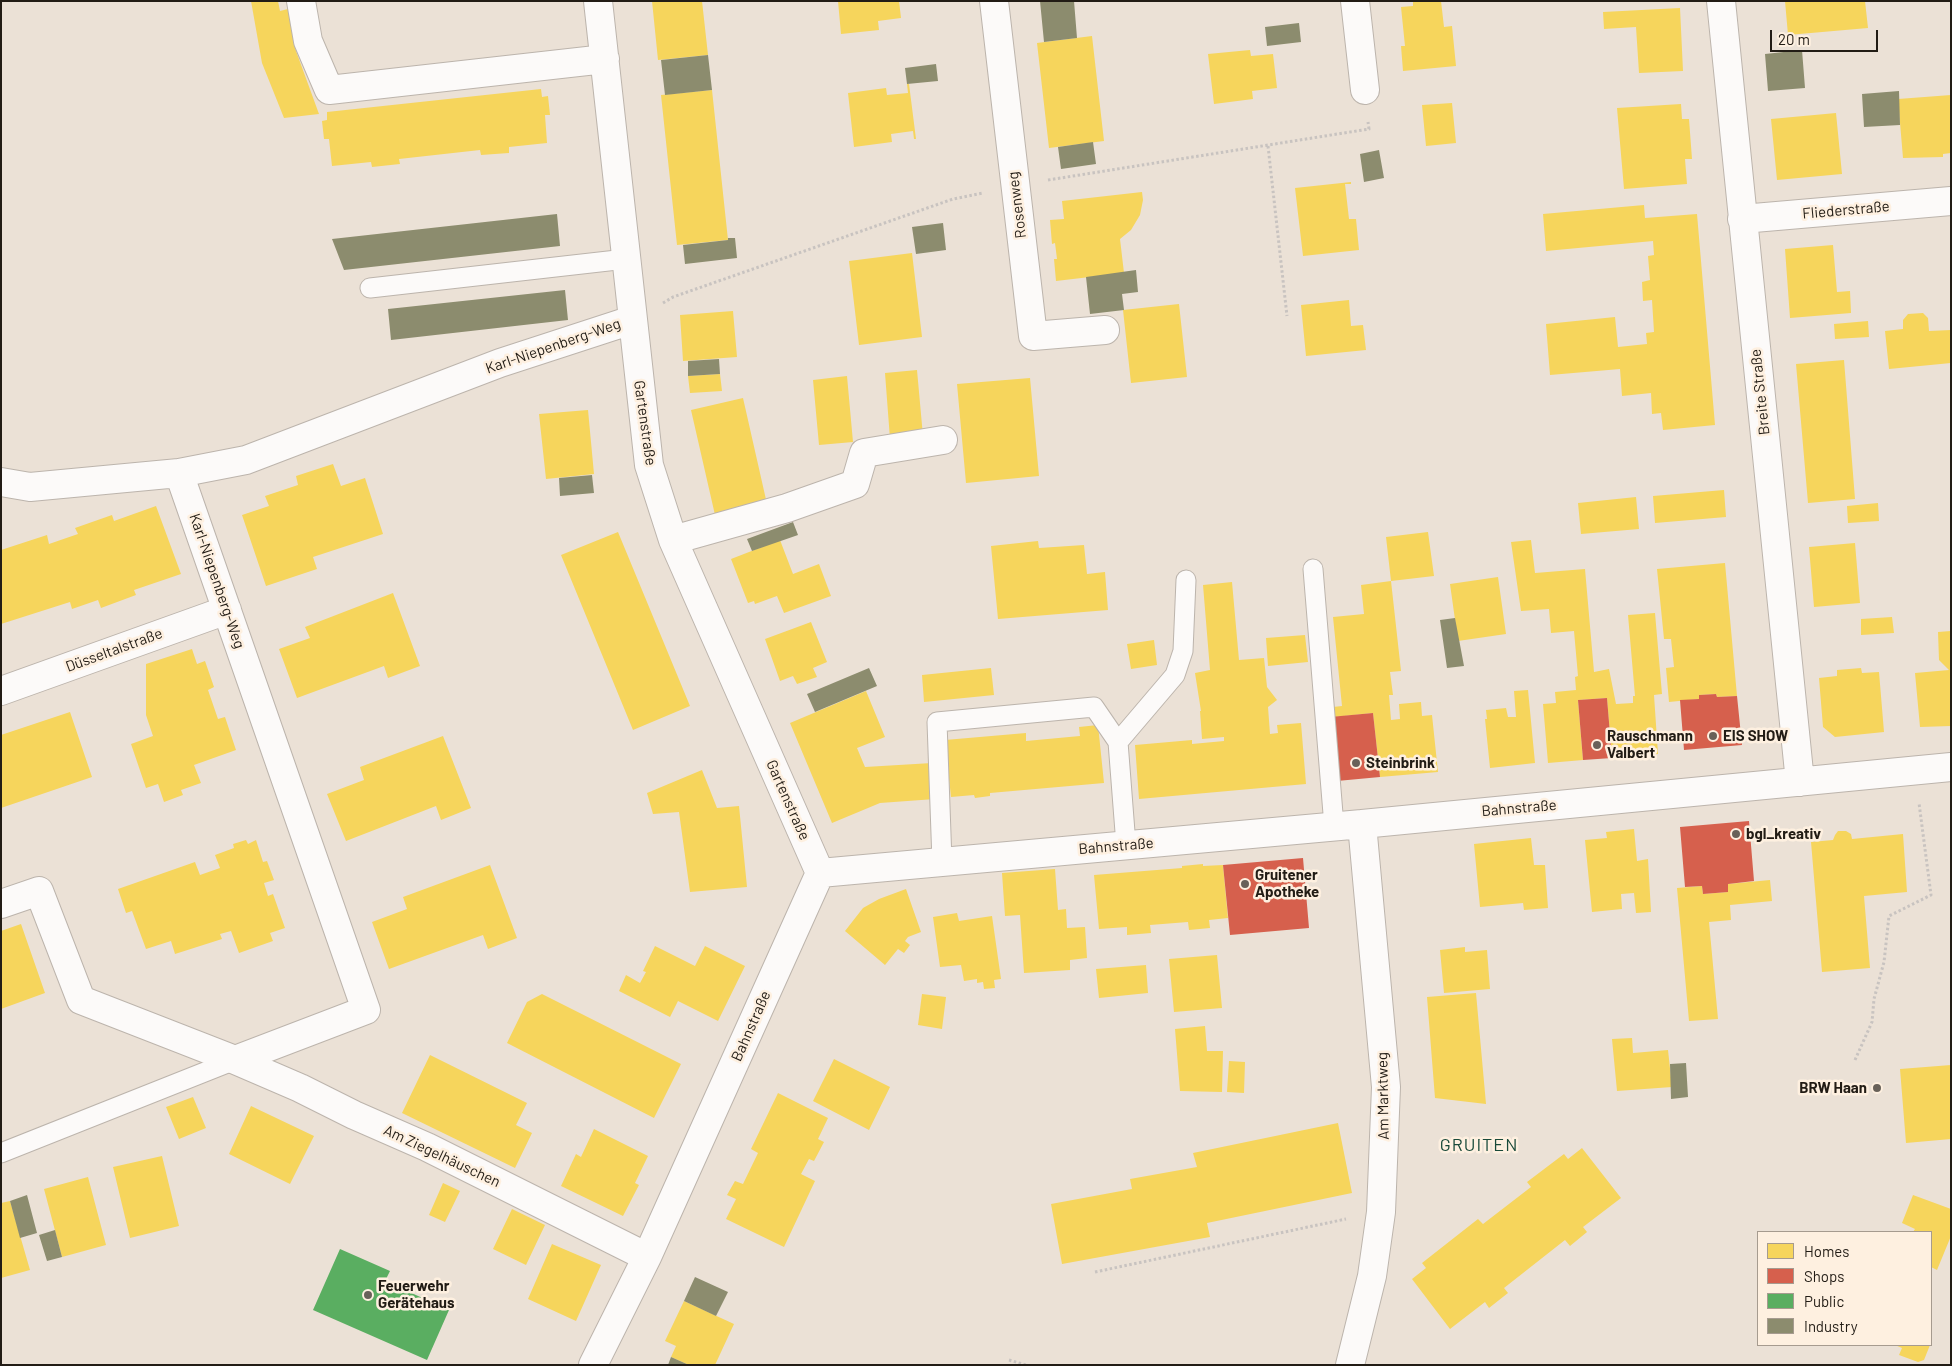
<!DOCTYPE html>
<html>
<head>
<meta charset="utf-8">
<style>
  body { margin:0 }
  #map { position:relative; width:1952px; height:1366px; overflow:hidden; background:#ebe1d6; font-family:Barlow,sans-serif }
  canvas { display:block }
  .frame { position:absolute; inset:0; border:2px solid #221c15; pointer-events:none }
  .legend { position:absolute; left:1757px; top:1231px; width:175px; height:115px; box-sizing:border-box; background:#fef0e0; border:1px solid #a69b8f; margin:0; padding:6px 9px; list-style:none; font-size:15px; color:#221c15 }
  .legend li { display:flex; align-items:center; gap:10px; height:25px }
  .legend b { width:25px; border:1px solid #a69b8f }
  .scale { position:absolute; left:1770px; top:30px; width:108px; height:22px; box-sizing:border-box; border:2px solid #221c15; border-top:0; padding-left:6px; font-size:15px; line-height:18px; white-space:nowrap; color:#221c15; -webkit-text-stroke:4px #fef0e0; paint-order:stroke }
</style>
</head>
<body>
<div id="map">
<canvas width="1952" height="1366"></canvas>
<div class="frame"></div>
<ul class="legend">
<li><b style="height:14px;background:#f6d55c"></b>Homes</li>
<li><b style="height:14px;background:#d6604d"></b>Shops</li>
<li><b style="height:14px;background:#5aae61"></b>Public</li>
<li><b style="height:14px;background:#8c8c6e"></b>Industry</li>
</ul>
<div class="scale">20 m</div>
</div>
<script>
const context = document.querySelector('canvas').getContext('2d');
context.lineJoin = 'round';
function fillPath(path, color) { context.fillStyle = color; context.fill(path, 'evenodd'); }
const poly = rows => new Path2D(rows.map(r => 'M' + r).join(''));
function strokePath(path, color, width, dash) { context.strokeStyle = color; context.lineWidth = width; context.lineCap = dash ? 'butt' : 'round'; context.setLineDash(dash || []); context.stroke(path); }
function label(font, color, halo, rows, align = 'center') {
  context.font = font + ' Barlow,sans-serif'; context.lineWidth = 5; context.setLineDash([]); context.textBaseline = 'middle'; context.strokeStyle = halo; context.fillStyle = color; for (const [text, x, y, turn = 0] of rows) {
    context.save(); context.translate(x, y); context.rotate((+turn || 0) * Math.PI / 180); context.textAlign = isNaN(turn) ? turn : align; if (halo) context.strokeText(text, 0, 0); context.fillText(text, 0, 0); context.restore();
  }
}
fillPath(poly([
  [251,1,278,1,280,11,288,9,296,51,319,114,284,118,262,63],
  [652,1,702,1,708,55,658,60],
  [838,1,899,1,901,18,878,21,879,30,841,34],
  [1413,1,1441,1,1444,27,1452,26,1456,66,1403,71,1401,46,1405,46,1401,7,1413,6],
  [1785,1,1865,1,1868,28,1788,35],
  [1680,8,1683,71,1639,73,1636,27,1604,29,1603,12],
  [1092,36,1104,141,1049,148,1037,43],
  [1250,50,1251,56,1273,54,1277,88,1252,91,1253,99,1214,104,1208,54],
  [907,84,909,84,916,139,914,139,913,131,891,134,892,142,854,147,848,93,886,88,887,95,908,93],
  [541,89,542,97,548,96,550,115,545,115,547,143,509,147,509,153,481,155,480,150,399,159,400,164,372,167,371,162,332,166,329,139,324,139,322,121,327,120,327,112],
  [712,90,728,240,677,245,661,95],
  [1951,95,1951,153,1943,154,1943,157,1903,158,1898,99],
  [1452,103,1456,143,1426,146,1422,105],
  [1681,104,1682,119,1689,119,1692,159,1685,159,1687,184,1624,189,1617,108],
  [1836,113,1842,174,1777,180,1771,119],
  [1351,182,1351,184,1345,184,1349,219,1356,219,1359,250,1303,256,1295,188],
  [1142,192,1143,200,1140,215,1131,230,1120,239,1124,273,1056,281,1054,259,1057,259,1055,243,1052,244,1050,220,1064,219,1062,201],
  [1644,205,1645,218,1697,214,1715,425,1663,430,1661,413,1652,414,1651,393,1622,396,1620,369,1550,375,1546,324,1615,317,1618,347,1647,344,1646,333,1654,332,1652,300,1643,301,1642,282,1650,280,1648,256,1654,255,1653,241,1546,251,1543,214],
  [1833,245,1837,292,1850,291,1851,313,1790,318,1785,249],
  [912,253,922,337,859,345,849,261],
  [1349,300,1351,326,1363,325,1366,350,1306,356,1301,305],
  [1179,304,1187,377,1131,383,1123,310],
  [733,311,737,357,683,361,680,315],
  [1923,313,1928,318,1929,331,1951,330,1951,363,1889,369,1885,331,1903,329,1903,320,1908,314],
  [1868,321,1869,337,1835,339,1834,324],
  [1844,360,1855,499,1808,503,1796,364],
  [917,370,923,436,890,439,885,373],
  [720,374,722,391,690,393,688,376],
  [847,376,853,442,819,445,813,380],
  [1030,378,1039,476,966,483,957,384],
  [743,398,767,504,715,515,691,410],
  [588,410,594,474,546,479,539,414],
  [333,464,341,486,365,478,383,534,313,557,317,569,266,586,242,515,269,506,265,496,298,485,296,476],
  [1724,490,1726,517,1655,523,1653,496],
  [1636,497,1639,529,1581,534,1578,503],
  [1878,503,1879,521,1848,523,1847,506],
  [156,506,181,574,134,590,136,595,101,608,98,600,72,609,70,602,1,624,1,550,47,535,49,544,78,534,75,528,112,515,114,521],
  [618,532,690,706,633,730,561,555],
  [1428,532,1434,576,1391,581,1386,537],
  [780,540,793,574,819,564,831,596,784,613,777,596,755,604,754,601,748,603,731,559],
  [1531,540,1535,573,1585,569,1594,672,1609,669,1616,704,1633,703,1633,696,1635,696,1628,615,1655,613,1662,694,1654,695,1658,754,1612,758,1607,698,1578,700,1583,760,1548,763,1543,704,1556,703,1555,692,1576,690,1575,677,1578,676,1574,631,1551,633,1549,609,1521,611,1511,542],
  [1038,541,1039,548,1084,545,1087,574,1105,572,1108,610,998,619,991,546],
  [1855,543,1860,603,1814,607,1809,547],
  [1725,563,1737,696,1717,697,1716,694,1699,695,1699,699,1669,702,1666,668,1674,667,1671,639,1664,639,1657,569],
  [1498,577,1506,634,1458,641,1450,584],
  [1391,581,1401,671,1390,672,1393,695,1389,695,1391,720,1400,719,1399,704,1421,702,1422,716,1432,715,1438,772,1380,777,1373,713,1334,717,1333,707,1342,706,1333,617,1364,614,1361,585],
  [1232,582,1239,660,1264,658,1267,687,1277,700,1268,707,1270,734,1278,733,1277,725,1301,723,1306,784,1139,799,1135,745,1192,740,1192,744,1224,741,1224,737,1202,739,1200,711,1201,711,1195,673,1210,670,1203,585],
  [393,593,420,666,388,678,384,666,297,698,279,649,310,638,305,627],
  [1892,617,1894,633,1861,635,1861,619],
  [811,622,827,662,813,668,817,677,797,684,793,676,780,681,765,639],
  [1951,631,1951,726,1920,727,1915,673,1949,670,1939,660,1938,632],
  [1305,635,1308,662,1268,666,1266,638],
  [1154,640,1157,665,1131,669,1127,644],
  [192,649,197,664,205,661,214,687,208,690,218,719,225,717,236,750,194,765,201,783,181,790,183,795,164,802,158,784,146,788,131,744,153,736,146,715,146,664],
  [991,668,994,695,924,702,922,675],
  [1861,668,1862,673,1879,672,1884,732,1835,737,1823,727,1819,678,1837,676,1837,670],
  [1528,690,1535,763,1490,768,1485,719,1487,719,1486,710,1506,708,1508,717,1516,717,1514,691],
  [866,691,885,737,857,748,865,767,932,763,935,799,880,803,832,823,790,723],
  [70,712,92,777,1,808,1,735],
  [1098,725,1104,783,990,793,990,796,975,798,974,795,951,797,945,740,1026,733,1026,741,1080,736,1079,727],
  [443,736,471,808,441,820,436,806,346,841,327,794,364,780,360,767],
  [702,770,717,808,739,806,747,887,690,892,679,812,653,814,647,793],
  [1634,829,1637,861,1648,859,1651,912,1636,913,1634,893,1621,894,1622,909,1592,912,1585,840,1607,838,1606,832],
  [1838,831,1846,831,1851,834,1852,839,1903,834,1907,892,1864,896,1870,968,1822,972,1811,842,1833,840,1835,835],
  [1531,838,1534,865,1545,865,1548,908,1524,910,1523,903,1480,907,1474,844],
  [246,840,248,844,256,840,263,862,267,861,274,880,264,883,268,896,273,894,285,928,270,933,273,941,239,953,231,931,220,934,222,939,175,954,171,941,146,949,132,911,126,913,118,889,195,862,200,875,220,868,215,855,234,848,233,844],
  [1203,864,1203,866,1223,865,1228,918,1209,920,1210,928,1189,930,1188,922,1150,925,1151,933,1127,935,1127,927,1099,929,1094,875,1182,868,1182,866],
  [490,865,517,938,488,949,483,935,389,969,372,922,407,909,403,897],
  [1055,869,1058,910,1066,909,1067,928,1085,927,1087,958,1070,960,1070,970,1024,973,1020,915,1005,916,1002,873],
  [1770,880,1772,901,1730,905,1731,920,1709,922,1718,1019,1689,1021,1677,888,1702,886,1703,894,1728,892,1728,884],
  [906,889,921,932,908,937,905,941,910,945,904,953,898,949,885,965,845,931,863,908,879,899],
  [957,913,959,921,992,916,1001,979,994,980,995,988,984,989,983,982,977,983,977,979,964,981,961,965,940,967,933,917],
  [21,924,45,993,1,1009,1,931],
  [655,946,695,966,705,946,745,966,718,1021,678,1001,670,1017,619,991,626,975,640,983,646,972,643,971],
  [1465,947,1465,952,1487,950,1490,989,1444,993,1440,950],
  [1217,955,1222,1008,1174,1012,1169,959],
  [1146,965,1148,993,1099,998,1096,969],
  [1476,993,1486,1104,1435,1098,1427,997],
  [542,994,681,1064,654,1118,507,1043,527,1002],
  [922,994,946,997,942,1029,918,1025],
  [1205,1026,1207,1051,1223,1051,1222,1092,1180,1091,1175,1029],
  [1632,1038,1633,1053,1668,1050,1672,1087,1617,1091,1612,1039],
  [430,1055,527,1103,516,1125,532,1133,515,1168,402,1113],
  [834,1059,890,1087,869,1130,813,1101],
  [1229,1061,1245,1062,1244,1093,1227,1092],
  [1951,1065,1951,1139,1906,1143,1900,1069],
  [778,1093,828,1118,818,1139,824,1142,814,1161,809,1159,801,1174,815,1181,784,1247,726,1219,736,1199,727,1195,735,1181,743,1184,758,1153,751,1149],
  [193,1097,206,1128,179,1139,166,1107],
  [251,1106,314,1136,290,1184,229,1154],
  [1338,1123,1352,1193,1207,1223,1210,1237,1062,1264,1051,1204,1132,1189,1130,1179,1197,1167,1193,1153],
  [594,1129,648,1156,635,1183,639,1185,623,1216,561,1186,576,1154,581,1157],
  [1582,1148,1621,1198,1583,1227,1587,1232,1570,1246,1565,1240,1504,1288,1508,1293,1489,1308,1485,1302,1450,1329,1412,1279,1426,1268,1422,1263,1478,1219,1483,1224,1531,1187,1527,1182,1564,1154,1568,1159],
  [162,1156,179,1226,130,1238,113,1167],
  [88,1177,106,1245,62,1257,44,1189],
  [443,1183,460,1191,445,1222,429,1215],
  [1913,1195,1951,1209,1951,1236,1937,1270,1931,1267,1931,1232,1913,1232,1915,1229,1902,1223],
  [10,1201,30,1270,1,1278,1,1203],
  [512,1209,545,1225,526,1265,493,1249],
  [552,1244,601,1265,576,1321,528,1299],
  [684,1301,734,1324,715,1365,689,1365,671,1357,676,1346,665,1341],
  [1895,1345,1930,1345,1924,1360,1918,1362,1899,1355,1902,1348]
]), '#f6d55c');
fillPath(poly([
  [1716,694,1717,697,1737,696,1742,745,1684,750,1680,700,1699,699,1699,695],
  [1607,698,1612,758,1583,760,1578,700],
  [1373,713,1380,777,1337,781,1330,717],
  [1749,821,1754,881,1728,884,1728,892,1703,894,1702,886,1685,887,1680,827],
  [1303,858,1309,928,1230,935,1223,865]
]), '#d6604d');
fillPath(poly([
  [340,1249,390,1271,385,1281,449,1310,427,1360,313,1310]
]), '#5aae61');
fillPath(poly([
  [1040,1,1074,1,1077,38,1044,42],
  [1299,23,1301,42,1267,46,1265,27],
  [1802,50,1805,88,1768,91,1765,54],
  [708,55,712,90,665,95,661,60],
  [936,64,938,81,907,84,905,68],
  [1899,91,1900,125,1864,127,1862,94],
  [1093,142,1096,164,1061,169,1058,147],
  [1379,150,1384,178,1364,182,1360,154],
  [557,214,560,246,344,270,332,239],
  [943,223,946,250,916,254,912,227],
  [728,238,735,238,737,258,685,264,683,245,728,240],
  [1136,270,1138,292,1122,294,1124,310,1090,314,1086,277],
  [565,290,568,320,391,340,388,309],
  [719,359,720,374,688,376,688,361],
  [592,475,594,493,560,496,559,478],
  [793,522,798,535,752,551,747,539],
  [1455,618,1464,666,1447,668,1440,620],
  [869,668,877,686,815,712,807,694],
  [1686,1063,1688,1097,1671,1099,1670,1064],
  [27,1195,37,1233,20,1238,10,1201],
  [55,1230,62,1257,47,1261,39,1235],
  [695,1277,728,1292,716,1316,684,1301],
  [671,1357,689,1365,668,1365]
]), '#8c8c6e');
const lane = poly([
  [370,288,626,259],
  [1313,569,1334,826],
  [1118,742,1175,675,1183,651,1186,580],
  [942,862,937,722,1094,707,1118,742,1126,845],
  [1,1153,235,1060]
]);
const street = poly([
  [301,1,308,41,329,90,605,59],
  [598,1,649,465,673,540,820,873],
  [994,1,1033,336,1105,330],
  [1355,1,1365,90],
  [1721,1,1800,782],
  [1742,219,1951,201],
  [179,473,366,1010,235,1060],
  [1,482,30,487,179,473,246,460,500,363,632,320],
  [673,540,787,508,855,484,864,453,943,440],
  [1,691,227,610],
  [1,904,39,891,81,1000,235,1060,300,1088,354,1115,427,1147,647,1257],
  [593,1365,647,1257,820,873,1362,824,1951,767],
  [1350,1365,1372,1276,1381,1212,1386,1087,1362,824]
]);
strokePath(lane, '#bcb4ac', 21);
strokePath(street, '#bcb4ac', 30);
strokePath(poly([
  [1268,146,1287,316],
  [1048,180,1369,129,1368,122],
  [663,303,673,297,953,199,983,193],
  [1855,1060,1872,1022,1874,999,1884,962,1889,916,1931,895,1919,803],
  [1095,1272,1346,1219],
  [1009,1360,1026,1365]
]), '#c8c3c0', 3, [2.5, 2.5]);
strokePath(lane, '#fcfaf9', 19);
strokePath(street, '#fcfaf9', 28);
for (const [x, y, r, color] of [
  [1713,736,5,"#686159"],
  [1597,745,5,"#686159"],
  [1356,763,5,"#686159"],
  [1736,834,5,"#686159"],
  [1245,884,5,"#686159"],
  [1877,1088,5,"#686159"],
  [368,1295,5,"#686159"]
]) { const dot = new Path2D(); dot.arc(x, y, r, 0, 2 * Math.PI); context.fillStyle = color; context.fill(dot); strokePath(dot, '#fef0e0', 2); }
label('15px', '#221c15', '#fef0e0', [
  ["Rosenweg",1017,205,-97],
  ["Fliederstraße",1846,210,-5],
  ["Karl-Niepenberg-Weg",553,346,-19],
  ["Breite Straße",1760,392,-96],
  ["Gartenstraße",645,423,82],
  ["Karl-Niepenberg-Weg",217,581,71],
  ["Düsseltalstraße",114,650,-20],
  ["Gartenstraße",788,800,66],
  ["Bahnstraße",1519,808,-5],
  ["Bahnstraße",1116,846,-5],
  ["Bahnstraße",751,1026,-66],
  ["Am Marktweg",1383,1096,-91],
  ["Am Ziegelhäuschen",442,1156,25]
]);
label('bold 15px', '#221c15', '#fef0e0', [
  ["Rauschmann",1607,736],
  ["Valbert",1607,753],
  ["EIS SHOW",1723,736],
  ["Steinbrink",1366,763],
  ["bgl_kreativ",1746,834],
  ["Gruitener",1255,875],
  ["Apotheke",1255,892],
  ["BRW Haan",1867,1088,"right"],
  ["Feuerwehr",378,1286],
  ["Gerätehaus",378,1303]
], 'left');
context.letterSpacing = '1px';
label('18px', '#184939', '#fef0e0', [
  ["GRUITEN",1479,1145]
]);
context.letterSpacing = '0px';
</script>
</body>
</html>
